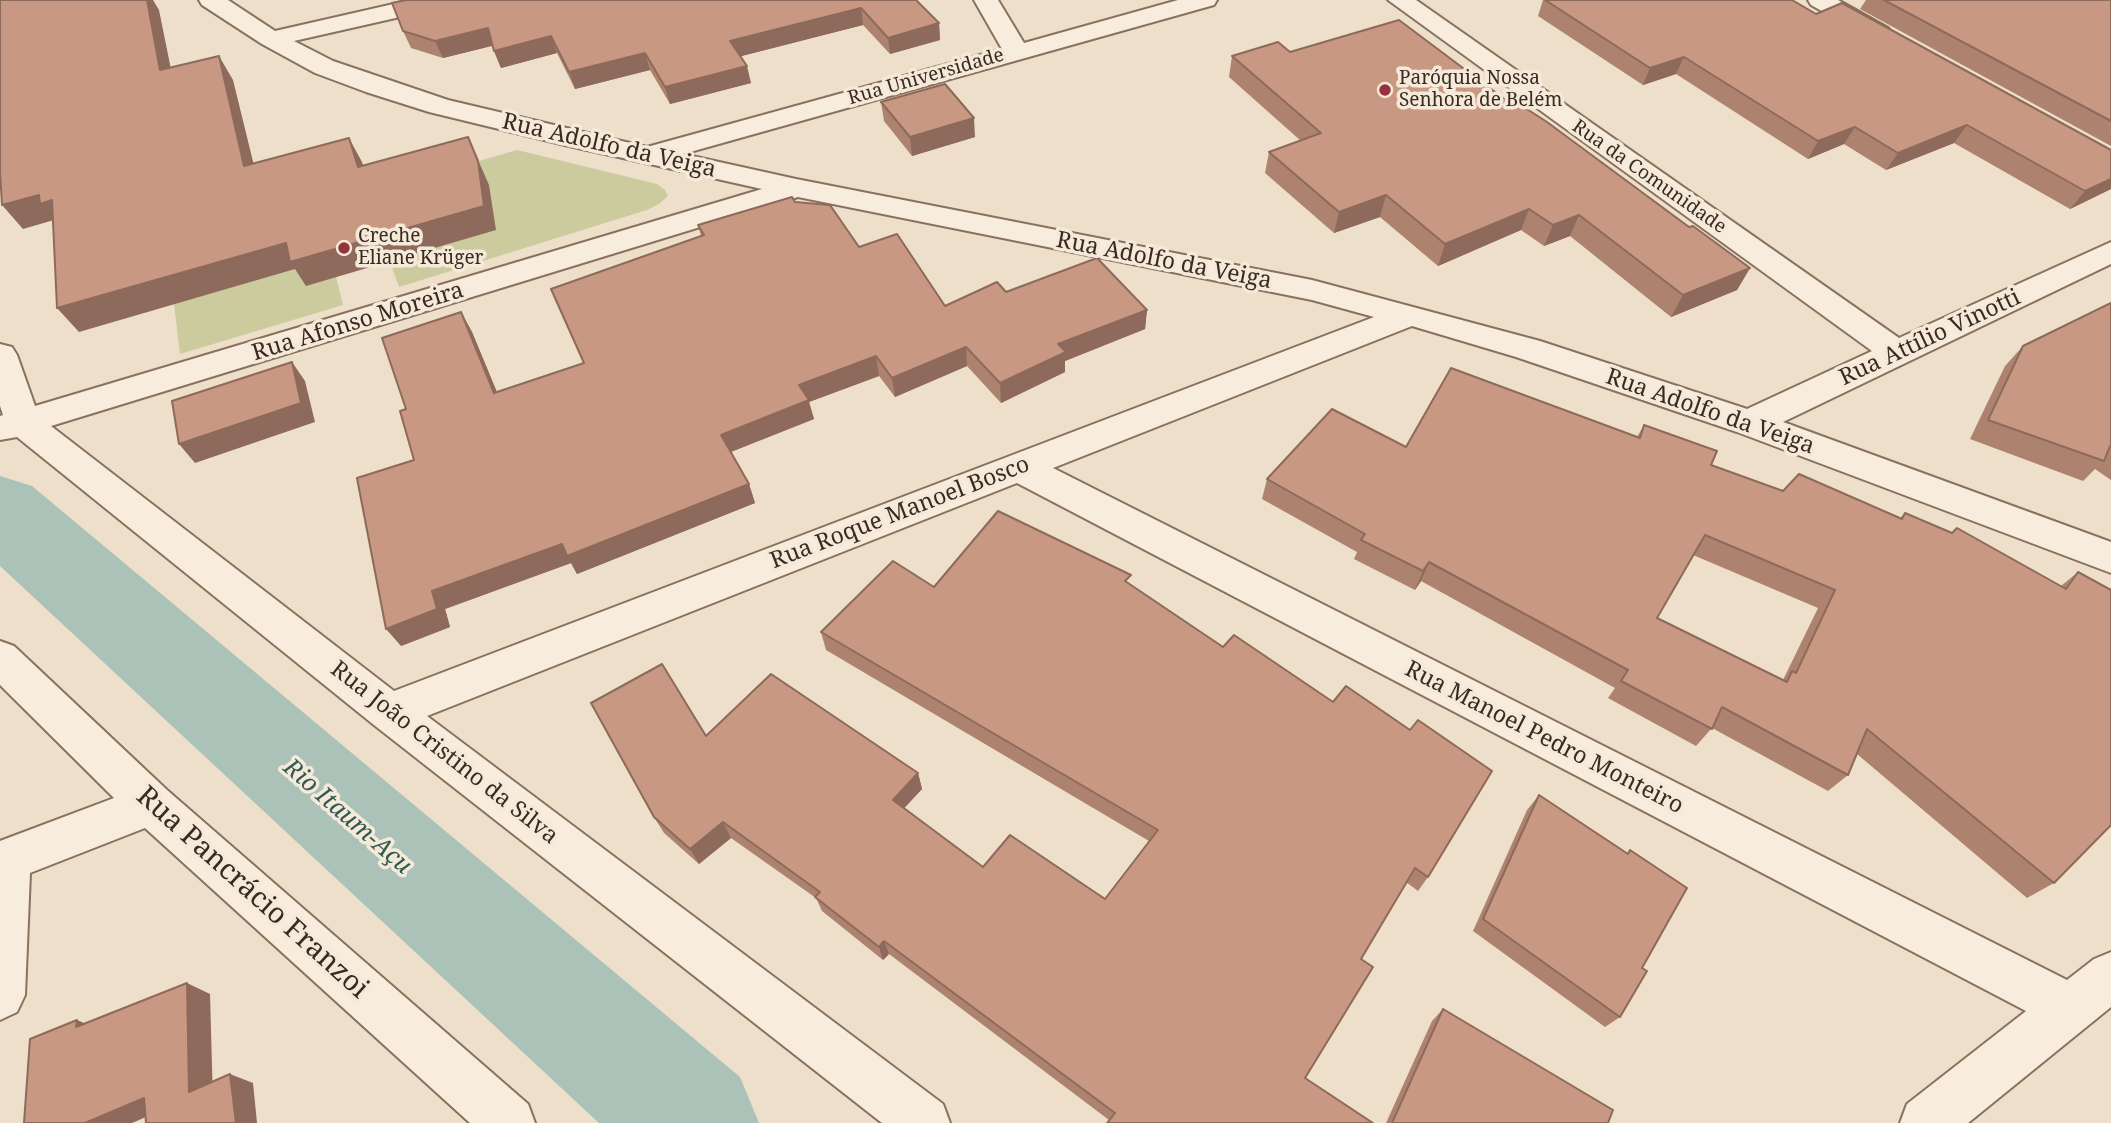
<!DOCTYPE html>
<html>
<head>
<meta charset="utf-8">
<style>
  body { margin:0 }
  canvas { display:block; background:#eddfca }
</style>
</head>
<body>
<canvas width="2111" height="1123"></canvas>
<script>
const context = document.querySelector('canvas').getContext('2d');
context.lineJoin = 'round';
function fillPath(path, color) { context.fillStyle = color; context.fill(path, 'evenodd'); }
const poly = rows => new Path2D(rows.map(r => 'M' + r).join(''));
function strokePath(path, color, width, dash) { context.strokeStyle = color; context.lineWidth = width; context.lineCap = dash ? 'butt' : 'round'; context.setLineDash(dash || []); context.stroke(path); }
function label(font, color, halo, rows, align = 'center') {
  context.font = font + ' "Noto Serif",serif'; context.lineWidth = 7; context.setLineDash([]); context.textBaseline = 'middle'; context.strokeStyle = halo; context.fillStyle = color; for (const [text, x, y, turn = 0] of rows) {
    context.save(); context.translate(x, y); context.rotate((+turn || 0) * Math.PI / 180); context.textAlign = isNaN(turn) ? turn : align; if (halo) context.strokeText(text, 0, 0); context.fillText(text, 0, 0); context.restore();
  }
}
fillPath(poly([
  [517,150,657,184,665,190,668,196,659,204,647,210,399,287,390,262,495,230,479,161],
  [301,267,336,277,343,305,180,354,174,304]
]), '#cbcb9e');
fillPath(poly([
  [0,476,32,486,740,1077,759,1123,599,1123,0,566,0,476]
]), '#aac2b8');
const minor = poly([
  [199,0,228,0,275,31,411,0,456,0,453,5,294,41,333,61,448,100,647,147,1002,49,974,0,998,0,1024,43,1178,0,1217,0,1214,5,683,154,796,179,1312,280,1540,341,1747,409,1872,351,1388,0,1416,0,1899,338,2111,242,2111,264,1783,422,2111,542,2111,573,1737,432,1516,357,1412,326,1053,468,2067,980,2094,959,2111,952,2111,1007,1968,1123,1900,1123,1907,1104,2026,1011,1017,483,427,716,943,1104,950,1123,882,1123,374,725,17,437,0,440,0,416,3,415,0,406,0,344,12,347,17,355,35,406,762,189,569,146,429,112,366,92,315,73,262,44,202,5,199,0],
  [798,197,1312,300,1374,317,394,691,51,426,798,197],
  [1808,0,1838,0,1888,28,1892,33,1888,38,1879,41,1870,38,1811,5,1808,0],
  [0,641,14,646,167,790,528,1104,535,1123,470,1123,145,828,30,873,25,995,17,1012,0,1020,0,841,114,798,0,685,0,641]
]);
strokePath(minor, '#89715f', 4);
fillPath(minor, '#f8eddd');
fillPath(poly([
  [916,0,939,23,940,40,890,54,863,25,741,56,751,83,670,104,650,70,575,89,557,53,501,68,492,46,443,58,411,48,403,31],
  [1543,0,1792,0,1816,14,2111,150,2111,189,2070,209,1954,143,1886,170,1844,144,1808,159,1676,74,1643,85,1538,16],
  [1866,0,2111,0,2111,146,1860,9],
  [1290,52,1511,104,1750,268,1737,290,1671,317,1570,236,1544,246,1521,230,1438,266,1380,217,1334,233,1265,173,1269,152,1301,141,1229,77,1232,56],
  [881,102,975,137,912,156,884,121],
  [795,202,945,306,1006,292,1147,310,1145,329,1065,361,1065,372,1001,403,967,366,895,397,879,376,809,402,814,419,731,452,749,484,755,503,577,574,571,563,445,609,450,627,401,646,414,460,406,409,461,312,472,332,497,392,584,363,701,236,698,225],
  [2111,303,2111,480,2095,469,2083,481,1970,439,2005,366,2023,346],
  [1644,425,1711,465,1783,491,1900,518,1905,513,1952,533,1957,528,2061,586,2078,572,2111,590,2111,826,2110,826,2054,883,2027,898,1857,754,1848,775,1828,791,1712,728,1696,746,1608,698,1615,688,1421,581,1415,590,1354,559,1357,552,1262,499,1267,479,1406,447,1637,437],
  [1693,555,1818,608,1783,680,1657,618],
  [1130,584,1428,877,1418,891,1406,882,1109,1120,889,954,883,960,822,911,816,898,731,838,699,864,664,833,654,817,706,736,918,773,922,789,904,808,983,867,1105,899,1149,841,826,650,821,632,934,587],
  [1539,795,1627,853,1630,850,1642,968,1620,1017,1605,1027,1473,931,1527,810],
  [1443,1009,1608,1123,1386,1123,1432,1021]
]), '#ad8370');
fillPath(poly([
  [147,0,153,0,159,10,176,94,160,70],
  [861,8,863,25,734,58,730,41],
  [939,23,940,40,890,54,888,38],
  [488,28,495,45,443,58,435,41],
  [551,36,557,53,501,68,494,51],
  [645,53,650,70,575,89,569,72],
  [219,56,233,80,260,190,244,166],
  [1684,57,1676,74,1643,85,1650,68],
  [747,66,751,83,670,104,665,87],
  [974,118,975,137,912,156,910,137],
  [1967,125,1954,143,1886,170,1898,153],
  [1855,127,1844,144,1808,159,1818,141],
  [468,137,489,185,496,230,306,286,295,269,79,332,57,308],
  [349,138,362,162,371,191,358,167],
  [2111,179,2111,189,2070,209,2085,191],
  [39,195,52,200,54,220,23,229,2,205],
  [1386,195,1380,217,1334,233,1339,212],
  [1529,209,1521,230,1438,266,1445,244],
  [1579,215,1570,236,1544,246,1553,225],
  [1750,268,1737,290,1671,317,1683,295],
  [1147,310,1145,329,1065,361,1065,372,1001,403,1000,383,1058,344],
  [461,312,472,332,505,412,494,393],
  [966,347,967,366,895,397,892,378],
  [876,356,879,376,809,402,814,419,728,453,721,435,799,385],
  [292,362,305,381,315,422,195,463,179,444],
  [749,484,755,503,577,574,571,563,445,609,450,627,401,646,386,629,432,591,562,544],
  [1429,562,1421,581,1415,590,1423,571],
  [918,773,922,789,897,816,893,800],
  [723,822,731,838,699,864,690,849],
  [884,941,889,954,883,960,879,947],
  [187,983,210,994,213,1102,189,1092],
  [77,1020,103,1031,76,1027],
  [230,1074,253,1083,257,1123,236,1123],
  [144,1098,169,1107,132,1123,85,1123]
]), '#8d6a5b');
const building = poly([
  [0,0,147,0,160,70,219,56,244,166,349,138,358,167,468,137,478,161,484,206,290,262,286,243,57,308,52,200,40,204,39,195,2,205,0,172,0,0],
  [406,0,916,0,939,23,888,38,861,8,730,41,747,66,665,87,645,53,569,72,551,36,494,51,488,28,435,41,403,31,392,3,406,0],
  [1545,0,1792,0,1816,14,1842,3,2111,150,2111,179,2085,191,1967,125,1898,153,1855,127,1818,141,1684,57,1650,68,1545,0],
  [1884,0,2111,0,2111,121,1884,0],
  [1399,20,1511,104,1516,102,1547,122,1689,227,1693,226,1750,268,1683,295,1579,215,1553,225,1529,209,1445,244,1386,195,1339,212,1269,152,1321,133,1232,56,1278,42,1290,52,1399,20],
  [945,84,974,118,910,137,881,102,945,84],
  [792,197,795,202,830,205,859,247,897,234,945,306,997,282,1006,292,1097,258,1147,310,1058,344,1066,352,1000,383,966,347,892,378,876,356,799,385,809,400,721,435,749,484,567,556,562,544,432,591,437,609,386,629,357,478,414,460,400,411,406,409,382,338,461,312,494,393,584,363,551,289,704,235,698,225,792,197],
  [2111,303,2111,446,2110,446,2104,461,1988,420,2023,346,2111,303],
  [292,362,301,403,179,444,172,401,292,362],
  [1451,368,1640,438,1644,425,1717,451,1711,465,1783,491,1799,474,1902,519,1905,513,1952,533,1957,528,2066,589,2078,572,2111,590,2111,825,2054,883,1867,729,1848,775,1722,707,1712,729,1621,681,1628,670,1429,562,1423,571,1361,540,1365,534,1267,479,1332,409,1406,447,1451,368],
  [1705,535,1835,590,1796,673,1792,671,1787,682,1657,618,1705,535],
  [998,511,1131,575,1125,581,1223,647,1234,635,1333,702,1346,686,1410,730,1418,720,1492,771,1428,877,1415,868,1361,959,1373,967,1305,1078,1373,1123,1107,1123,1115,1113,884,941,879,947,815,897,820,892,723,822,690,849,654,817,591,703,662,664,706,736,771,674,918,773,893,800,983,867,1010,835,1105,899,1158,830,821,632,893,561,934,587,998,511],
  [1539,795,1628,854,1630,850,1687,888,1642,968,1647,971,1620,1017,1483,919,1539,795],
  [187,983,189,1092,230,1074,236,1123,146,1123,144,1098,85,1123,24,1123,30,1039,77,1020,76,1027,187,983],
  [1443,1009,1613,1110,1608,1123,1392,1123,1443,1009]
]);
fillPath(building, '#c99882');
strokePath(building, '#8d6a5b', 2);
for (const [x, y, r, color] of [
  [1385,90,7,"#95323d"],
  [344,248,7,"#95323d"]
]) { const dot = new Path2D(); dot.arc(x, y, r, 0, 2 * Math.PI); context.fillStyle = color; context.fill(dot); strokePath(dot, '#f5ead9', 2.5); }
label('19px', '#3a2b22', '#f5ead9', [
  ["Rua Universidade",926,77,-16],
  ["Rua da Comunidade",1649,177,35]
]);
label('19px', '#3a2b22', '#f5ead9', [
  ["Paróquia Nossa",1399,79],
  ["Senhora de Belém",1399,101],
  ["Creche",358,237],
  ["Eliane Krüger",358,259]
], 'left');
label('23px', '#3a2b22', '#f5ead9', [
  ["Rua Adolfo da Veiga",609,146,13],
  ["Rua Adolfo da Veiga",1164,261,11],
  ["Rua Afonso Moreira",358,322,-17],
  ["Rua Attílio Vinotti",1930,338,-25],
  ["Rua Adolfo da Veiga",1710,412,19],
  ["Rua Roque Manoel Bosco",900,513,-21],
  ["Rua Manoel Pedro Monteiro",1544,738,27],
  ["Rua João Cristino da Silva",444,753,38]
]);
label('italic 24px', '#325952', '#f5ead9', [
  ["Rio Itaum-Açu",347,817,41]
]);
label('28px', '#3a2b22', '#f5ead9', [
  ["Rua Pancrácio Franzoi",252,893,42]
]);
</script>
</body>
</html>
